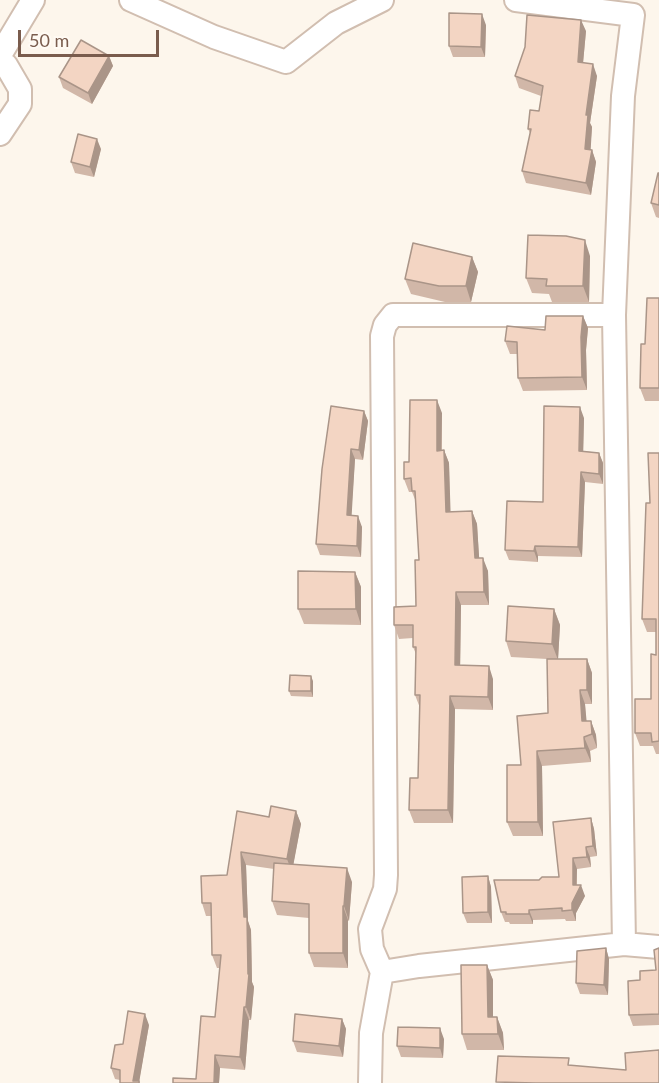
<!DOCTYPE html>
<html>
<head>
<meta charset="utf-8">
<style>
  body { margin:0 }
  #map { position:relative; width:659px; height:1083px; overflow:hidden; background:#fdf6ec; font-family:Lato,sans-serif }
  canvas { display:block }
  .scale { position:absolute; left:18px; top:30px; width:141px; height:27px; box-sizing:border-box; border:3px solid #7a5c4d; border-top:0; padding-left:8px; font-size:18px; line-height:21px; white-space:nowrap; color:#7a5c4d; -webkit-text-stroke:4px #fffaf3; paint-order:stroke }
</style>
</head>
<body>
<div id="map">
<canvas width="659" height="1083"></canvas>
<div class="scale">50 m</div>
</div>
<script>
const context = document.querySelector('canvas').getContext('2d');
context.lineJoin = 'round';
const poly = rows => new Path2D(rows.map(r => 'M' + r).join(''));
function strokePath(path, color, width, dash) { context.strokeStyle = color; context.lineWidth = width; context.lineCap = dash ? 'butt' : 'round'; context.setLineDash(dash || []); context.stroke(path); }
function fillPath(path, color) { context.fillStyle = color; context.fill(path, 'evenodd'); }
const street = poly([
  [131,0,214,37,286,62,336,23,382,0],
  [516,0,633,15,623,96,614,315,624,944],
  [0,55,33,0],
  [0,62,6,65,20,89,20,104,0,134],
  [382,972,419,966,624,944,659,947],
  [370,1083,371,1033,382,972,372,949,370,929,385,889,386,875,382,336,385,325,393,315,614,315]
]);
strokePath(street, '#d1beb0', 26);
strokePath(street, '#fff', 22);
fillPath(poly([
  [486,25,485,57,453,57,449,46],
  [586,31,583,63,597,76,590,123,592,127,590,150,592,150,596,162,591,195,526,183,522,171,530,133,528,129,539,111,541,96,519,88,515,76],
  [109,56,113,66,92,104,63,88,59,77],
  [101,149,94,177,75,173,71,162],
  [659,173,659,218,656,217,651,203],
  [590,256,589,302,552,302,549,294,532,293,526,278],
  [472,257,478,272,471,302,445,302,411,294,405,279],
  [659,298,659,401,645,401,640,388,645,344],
  [583,316,588,328,586,350,587,390,523,391,518,378,517,354,510,354,505,341,545,330],
  [364,411,368,421,363,460,355,459,351,515,362,527,361,557,320,555,316,544],
  [442,413,442,451,444,450,449,463,450,512,472,511,477,524,479,558,488,571,489,605,461,605,460,665,493,679,493,710,455,709,453,823,414,823,409,810,418,778,420,708,415,695,416,654,413,647,413,638,399,639,394,625,416,606,419,560,416,502,412,492,409,492,404,479,409,462],
  [584,418,583,451,599,453,603,463,603,484,585,482,582,557,538,556,538,562,509,560,505,550,543,502],
  [659,453,659,754,656,754,653,746,640,746,635,733,651,699,656,655,656,632,647,632,642,619,650,503],
  [355,572,361,587,361,625,304,624,298,609],
  [554,609,560,625,558,659,587,659,592,673,592,704,585,704,586,721,591,721,596,735,597,748,590,751,591,762,542,766,543,836,513,836,507,822,521,765,548,713,547,659,511,657,506,641],
  [313,681,313,697,291,696,289,691],
  [237,811,269,817,296,811,301,824,293,865,352,882,349,921,348,920,348,968,314,967,309,953,309,918,277,915,272,901,274,869,246,865,248,921,251,930,252,982,254,987,251,1020,249,1020,245,1070,220,1068,219,1083,173,1083,196,1079,215,1017,220,968,217,968,212,955,211,916,206,916,202,903,227,875],
  [591,818,594,829,597,856,590,857,591,867,577,869,577,885,585,896,576,913,576,921,566,921,565,919,533,920,533,924,510,924,509,922,505,922,501,912,539,880,559,877],
  [488,876,491,887,492,923,467,923,463,913],
  [606,948,609,959,608,995,580,994,576,983],
  [659,948,659,1025,633,1026,629,1015,640,980,656,970],
  [487,965,493,980,493,1017,497,1017,503,1033,504,1050,467,1050,462,1034],
  [342,1019,346,1029,343,1057,297,1052,293,1041],
  [149,1025,139,1081,140,1083,120,1083,120,1080,115,1079,111,1068,123,1044],
  [444,1039,443,1058,401,1057,397,1046]
]), '#d1b7a8');
fillPath(poly([
  [482,14,486,25,485,57,481,47],
  [581,20,586,31,582,74,578,62],
  [109,56,113,66,92,104,88,93],
  [593,64,597,76,590,123,592,127,590,161,585,149,586,115],
  [97,139,101,149,94,177,90,167],
  [592,150,596,162,591,195,586,183],
  [585,240,590,256,589,302,583,286],
  [472,257,478,272,471,302,466,286],
  [583,316,588,328,586,350,587,390,582,377,581,337],
  [437,400,442,413,441,464,437,451],
  [580,407,584,418,583,461,579,451],
  [364,411,368,421,363,460,359,450],
  [351,449,355,459,351,526,347,515],
  [444,450,449,463,451,525,446,512],
  [599,453,603,463,603,484,599,474],
  [581,472,585,482,582,557,578,547],
  [472,511,477,524,480,571,475,558],
  [358,516,362,527,361,557,357,546],
  [535,546,538,556,538,562,534,551],
  [483,558,488,571,489,605,484,592],
  [355,572,361,587,361,625,356,609],
  [456,592,461,605,460,678,455,665],
  [554,609,560,625,558,660,552,644],
  [587,659,592,673,592,704,587,690],
  [489,666,493,679,493,710,488,697],
  [311,676,313,681,313,697,311,691],
  [580,690,585,704,588,736,582,721],
  [450,696,455,709,453,823,448,810],
  [591,721,596,735,597,748,592,734],
  [584,737,590,751,591,762,585,748],
  [537,751,542,766,543,836,538,822],
  [296,811,301,824,292,872,287,859],
  [591,818,594,829,597,856,593,846],
  [586,847,590,857,591,867,587,857],
  [241,852,246,865,248,921,251,930,252,982,254,987,251,1020,246,1007],
  [573,858,577,869,576,895,581,885,585,896,576,913,576,921,572,910],
  [347,868,352,882,349,921,344,906],
  [488,876,491,887,492,923,488,912],
  [343,906,348,920,348,968,343,953],
  [529,910,533,920,533,924,529,914],
  [606,948,609,959,608,995,604,985],
  [487,965,493,980,493,1033,488,1017],
  [244,1007,249,1020,245,1070,240,1057],
  [145,1014,149,1025,139,1083,133,1081],
  [497,1017,503,1033,504,1050,498,1034],
  [342,1019,346,1029,343,1057,339,1046],
  [440,1028,444,1039,443,1058,440,1048],
  [215,1055,220,1068,219,1083,214,1083]
]), '#aa9588');
const building = poly([
  [449,13,482,14,481,47,449,46,449,13],
  [527,15,581,20,578,62,593,64,586,115,588,115,585,149,592,150,586,183,522,171,531,129,528,129,530,110,539,111,543,86,515,76,525,47,527,15],
  [81,40,109,56,88,93,59,77,81,40],
  [78,134,97,139,90,167,71,162,78,134],
  [658,173,659,173,659,205,651,203,658,173],
  [528,235,566,236,585,240,583,286,546,286,547,279,526,278,528,235],
  [413,243,472,257,466,286,439,286,405,279,413,243],
  [647,298,659,298,659,388,640,388,641,344,645,344,647,298],
  [546,316,583,316,581,337,582,377,518,378,517,342,505,341,507,326,545,330,546,316],
  [410,400,437,400,437,451,444,450,446,512,472,511,475,558,483,558,484,592,456,592,455,665,489,666,488,697,450,696,448,810,409,810,410,778,418,778,420,695,415,695,416,647,413,647,413,625,394,625,394,607,416,606,415,560,419,560,415,491,412,491,411,478,404,479,404,462,409,462,410,400],
  [331,406,364,411,359,450,351,449,347,515,358,516,357,546,316,544,322,469,331,406],
  [544,406,580,407,579,451,599,453,599,474,581,472,578,547,535,546,534,551,505,550,507,501,543,502,544,406],
  [648,453,659,453,659,741,652,742,651,733,635,733,635,699,651,699,651,654,656,655,656,619,642,619,646,503,650,503,648,453],
  [298,571,355,572,356,609,298,609,298,571],
  [508,606,554,609,552,644,506,641,508,606],
  [547,659,587,659,587,690,580,690,582,721,591,721,592,734,584,737,585,748,537,751,538,822,507,822,507,765,521,765,517,716,548,713,547,659],
  [290,675,311,676,311,691,289,691,290,675],
  [271,806,296,811,287,859,241,852,244,917,247,917,248,974,249,974,246,1007,244,1007,240,1057,215,1055,214,1083,173,1083,173,1078,196,1079,201,1016,215,1017,221,955,212,955,211,903,202,903,201,876,227,875,237,811,269,817,271,806],
  [591,818,593,846,586,847,587,857,573,858,573,885,581,885,572,903,572,910,562,911,562,908,529,910,529,914,506,914,506,912,501,912,494,880,539,880,542,877,559,877,553,822,591,818],
  [274,863,347,868,344,906,343,906,343,953,309,953,309,904,272,901,274,863],
  [488,876,488,912,463,913,462,877,488,876],
  [606,948,604,985,576,983,577,951,606,948],
  [659,948,659,1014,629,1015,628,981,640,980,640,971,656,970,654,950,659,948],
  [461,965,487,965,488,1017,497,1017,498,1034,462,1034,461,965],
  [128,1011,145,1014,133,1081,139,1081,139,1083,120,1083,120,1070,111,1068,115,1045,123,1044,128,1011],
  [295,1014,342,1019,339,1046,293,1041,295,1014],
  [398,1027,440,1028,440,1048,397,1046,398,1027],
  [659,1050,659,1083,535,1083,496,1082,498,1056,569,1058,568,1065,626,1070,625,1053,659,1050]
]);
fillPath(building, '#f3d5c3');
strokePath(building, '#aa9588', 1.5);
</script>
</body>
</html>
